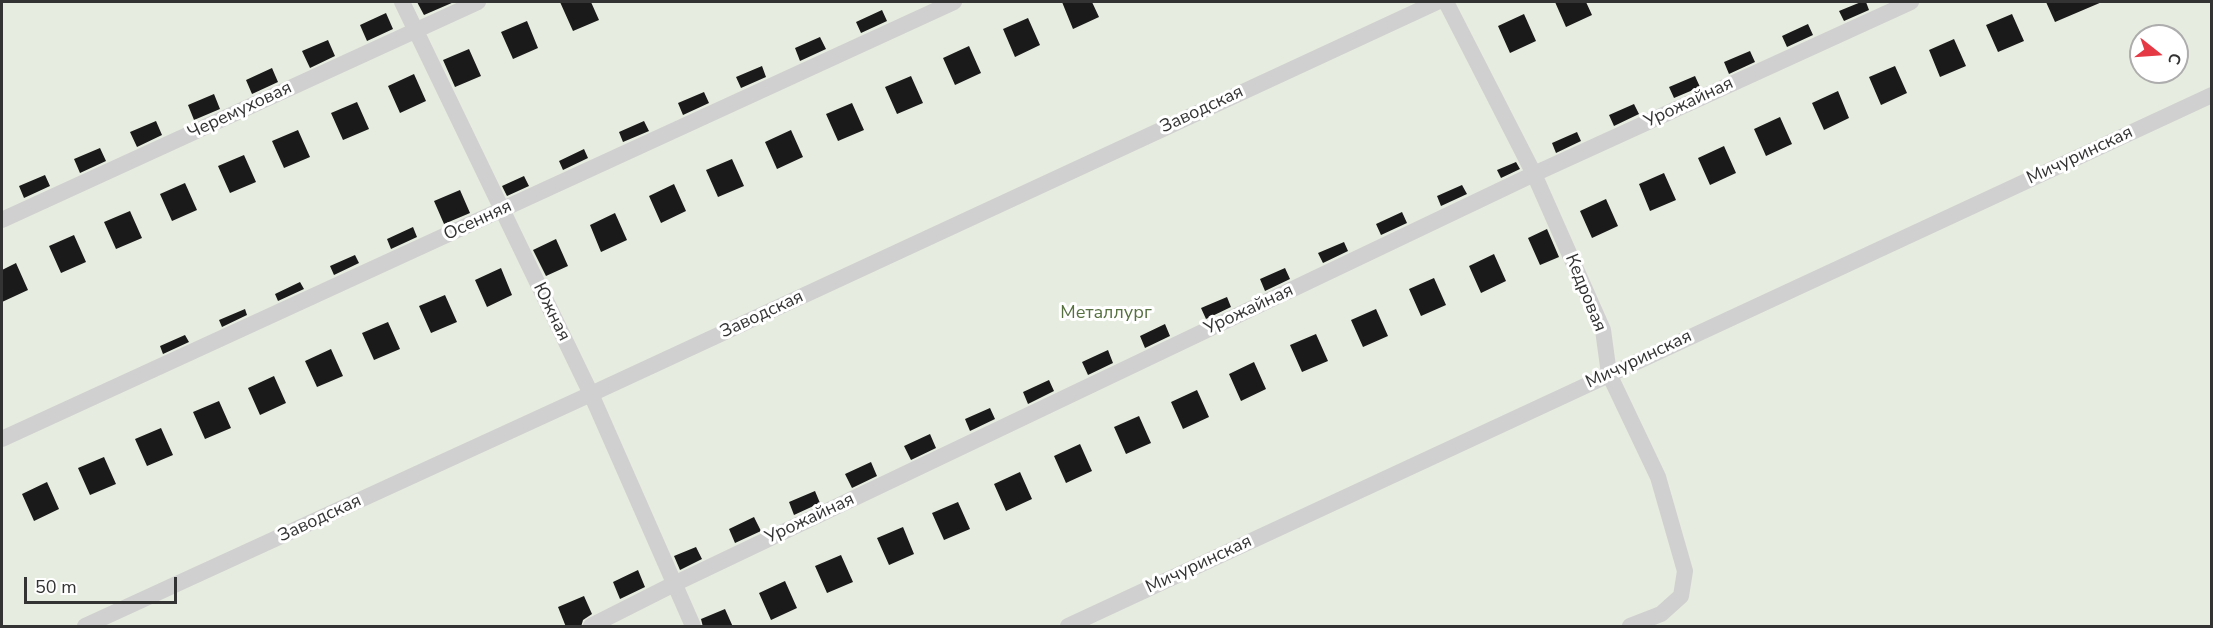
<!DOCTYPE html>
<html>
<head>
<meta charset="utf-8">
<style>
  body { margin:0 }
  #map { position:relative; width:2213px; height:628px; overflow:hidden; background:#fff; font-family:"Nunito Sans",sans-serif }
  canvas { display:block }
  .frame { position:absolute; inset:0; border:3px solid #333; pointer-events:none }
  .north { position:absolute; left:2129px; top:24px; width:60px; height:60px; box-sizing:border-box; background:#fff; border:2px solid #adadad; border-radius:50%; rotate:107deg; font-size:16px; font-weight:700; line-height:24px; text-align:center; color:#333 }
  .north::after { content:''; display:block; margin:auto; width:21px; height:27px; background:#e63946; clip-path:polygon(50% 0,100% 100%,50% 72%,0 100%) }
  .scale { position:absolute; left:24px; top:577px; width:153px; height:27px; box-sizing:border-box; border:3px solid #333; border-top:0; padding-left:8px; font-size:18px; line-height:21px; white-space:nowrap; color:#333; -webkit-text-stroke:4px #fff; paint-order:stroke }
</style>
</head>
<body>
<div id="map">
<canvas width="2213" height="628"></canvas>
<div class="frame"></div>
<div class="north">С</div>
<div class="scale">50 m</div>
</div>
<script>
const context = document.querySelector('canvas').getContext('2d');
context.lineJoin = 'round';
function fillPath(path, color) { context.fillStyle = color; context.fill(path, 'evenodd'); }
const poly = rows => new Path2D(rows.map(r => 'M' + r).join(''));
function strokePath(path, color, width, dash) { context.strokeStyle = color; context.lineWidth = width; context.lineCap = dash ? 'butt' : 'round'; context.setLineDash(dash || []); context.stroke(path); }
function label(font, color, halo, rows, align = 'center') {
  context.font = font + ' "Nunito Sans",sans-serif'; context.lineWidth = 6; context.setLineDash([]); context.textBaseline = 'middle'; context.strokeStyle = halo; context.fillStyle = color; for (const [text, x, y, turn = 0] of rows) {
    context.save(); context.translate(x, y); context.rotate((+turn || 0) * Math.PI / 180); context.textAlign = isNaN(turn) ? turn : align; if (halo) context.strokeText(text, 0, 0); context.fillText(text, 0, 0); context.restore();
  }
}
fillPath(poly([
  [2,2,2211,2,2211,626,2,626],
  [2141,36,2177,36,2177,72,2141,72]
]), '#e6ecdf');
fillPath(poly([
  [417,2,454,2,424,15],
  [560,2,591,2,599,20,573,31],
  [1062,2,1092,2,1099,17,1073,29],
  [1555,2,1586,2,1592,15,1566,27],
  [1861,2,1866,2,1869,10,1844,21,1839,11],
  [2046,2,2102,2,2055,22],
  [882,10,887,21,861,33,856,22],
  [386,13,393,29,367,41,360,25],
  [1524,14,1536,41,1510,53,1498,26],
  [2012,14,2024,41,1998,52,1986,25],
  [1028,18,1040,45,1015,57,1003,29],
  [527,21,538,48,513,59,501,32],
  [1808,24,1813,35,1787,47,1782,36],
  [820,37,826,49,800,61,795,48],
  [1954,39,1966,66,1940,77,1929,50],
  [328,40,335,56,310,68,302,51],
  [969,46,981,73,955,85,943,58],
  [469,49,481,76,455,87,443,60],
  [1750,51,1755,62,1729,74,1724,62],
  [762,66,766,77,741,88,736,77],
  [1895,66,1907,93,1881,105,1869,77],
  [272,68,278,82,252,94,246,80],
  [414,74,426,101,400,113,388,86],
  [911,76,923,103,897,114,885,87],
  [1695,76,1700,87,1674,98,1669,87],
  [1838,91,1849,118,1824,130,1812,103],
  [704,92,709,103,683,115,678,103],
  [214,94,220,109,194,120,188,105],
  [357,102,369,129,343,140,331,113],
  [852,103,864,130,838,141,826,114],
  [1634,104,1639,114,1614,126,1609,115],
  [1780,117,1792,144,1766,156,1754,129],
  [156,121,162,135,137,147,130,132],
  [644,121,649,131,623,142,619,132],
  [298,130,310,157,284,168,272,141],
  [791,130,803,157,777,169,765,142],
  [1577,132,1581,141,1556,153,1552,143],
  [1724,146,1736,173,1710,185,1698,158],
  [100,148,106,161,80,173,74,159],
  [584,149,588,158,563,170,559,161],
  [244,155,256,182,230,193,218,166],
  [732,159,744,186,718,197,706,170],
  [1516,162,1520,169,1501,178,1497,170],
  [1664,173,1676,200,1650,211,1639,184],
  [45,175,50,186,24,198,19,186],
  [524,176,529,186,507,196,502,186],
  [185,183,197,210,172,221,160,194],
  [674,184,686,211,661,223,649,196],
  [1462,185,1467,194,1441,206,1437,196],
  [460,190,470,213,444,224,434,201],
  [1606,199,1618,226,1592,238,1580,211],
  [130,211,142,238,116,249,104,222],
  [1402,212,1407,223,1381,235,1376,224],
  [615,213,627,240,601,252,590,225],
  [413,227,417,237,391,249,387,239],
  [1547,229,1559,257,1540,265,1528,238],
  [74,235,86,262,61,273,49,246],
  [556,239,568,266,546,276,533,250],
  [1344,242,1348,251,1323,263,1318,253],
  [1494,254,1506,281,1481,293,1469,266],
  [355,255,359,263,334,275,330,266],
  [16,263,28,290,2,302,2,270],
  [501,268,512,295,487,307,475,280],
  [1285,268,1290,279,1265,291,1260,279],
  [1434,278,1446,305,1421,316,1409,289],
  [300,282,304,289,278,301,275,294],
  [445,295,457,322,431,333,419,306],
  [1227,297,1231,307,1206,319,1201,308],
  [245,309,247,315,222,327,219,320],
  [1376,309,1388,336,1363,347,1351,320],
  [388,322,400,349,374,360,362,333],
  [1165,324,1170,336,1145,348,1140,336],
  [1316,334,1328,361,1302,372,1290,345],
  [185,335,189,342,163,354,160,346],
  [331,349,343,376,317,387,305,361],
  [1108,350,1113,363,1088,375,1082,362],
  [1254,362,1266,389,1241,401,1229,374],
  [274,376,286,403,260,415,248,388],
  [1049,380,1054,391,1028,404,1023,392],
  [1197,390,1209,417,1183,429,1171,402],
  [219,401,231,428,205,439,193,412],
  [990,408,995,419,970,431,965,419],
  [1139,416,1151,443,1126,454,1114,427],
  [161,428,173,455,147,466,135,439],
  [930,434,936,448,911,460,904,446],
  [1080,444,1092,471,1066,483,1054,456],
  [104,457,116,484,90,495,78,468],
  [871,462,877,476,852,488,845,474],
  [1020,472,1032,499,1006,511,994,484],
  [47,482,59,509,34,521,22,494],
  [815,491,820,503,794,515,789,502],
  [958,502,970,529,944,540,932,513],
  [754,517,761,531,735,543,729,529],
  [903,527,914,554,889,565,877,538],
  [696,547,702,559,680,570,674,556],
  [841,555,853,582,827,593,815,566],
  [638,570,645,587,620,599,613,582],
  [785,581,797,608,771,620,759,593],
  [584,596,592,614,583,620,581,627,566,627,558,607],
  [725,609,733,627,703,627,701,619]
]), '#1a1a1a');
strokePath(poly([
  [402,2,591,394,693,626],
  [1446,2,1534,174,1603,330,1609,374,1658,477,1685,571,1681,596,1661,614,1630,626],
  [2,220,478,2],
  [2,439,954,2],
  [85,626,591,394,1437,2],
  [591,626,674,584,1534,174,1911,2],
  [1068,626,2212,95]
]), '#d0d0d0', 16);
label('18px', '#333', '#fff', [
  ["Урожайная",1689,103,-25],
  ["Заводская",1202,110,-25],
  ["Черемуховая",240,111,-25],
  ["Мичуринская",2080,156,-25],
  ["Осенняя",478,221,-25],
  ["Кедровая",1585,293,68],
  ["Урожайная",1249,310,-25],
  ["Южная",551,312,64],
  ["Заводская",762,315,-25],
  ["Мичуринская",1639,360,-25],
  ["Заводская",320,519,-25],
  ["Урожайная",810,519,-25],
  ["Мичуринская",1199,565,-25]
]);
label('18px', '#56703f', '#fff', [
  ["Металлург",1106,314]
]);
</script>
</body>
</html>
